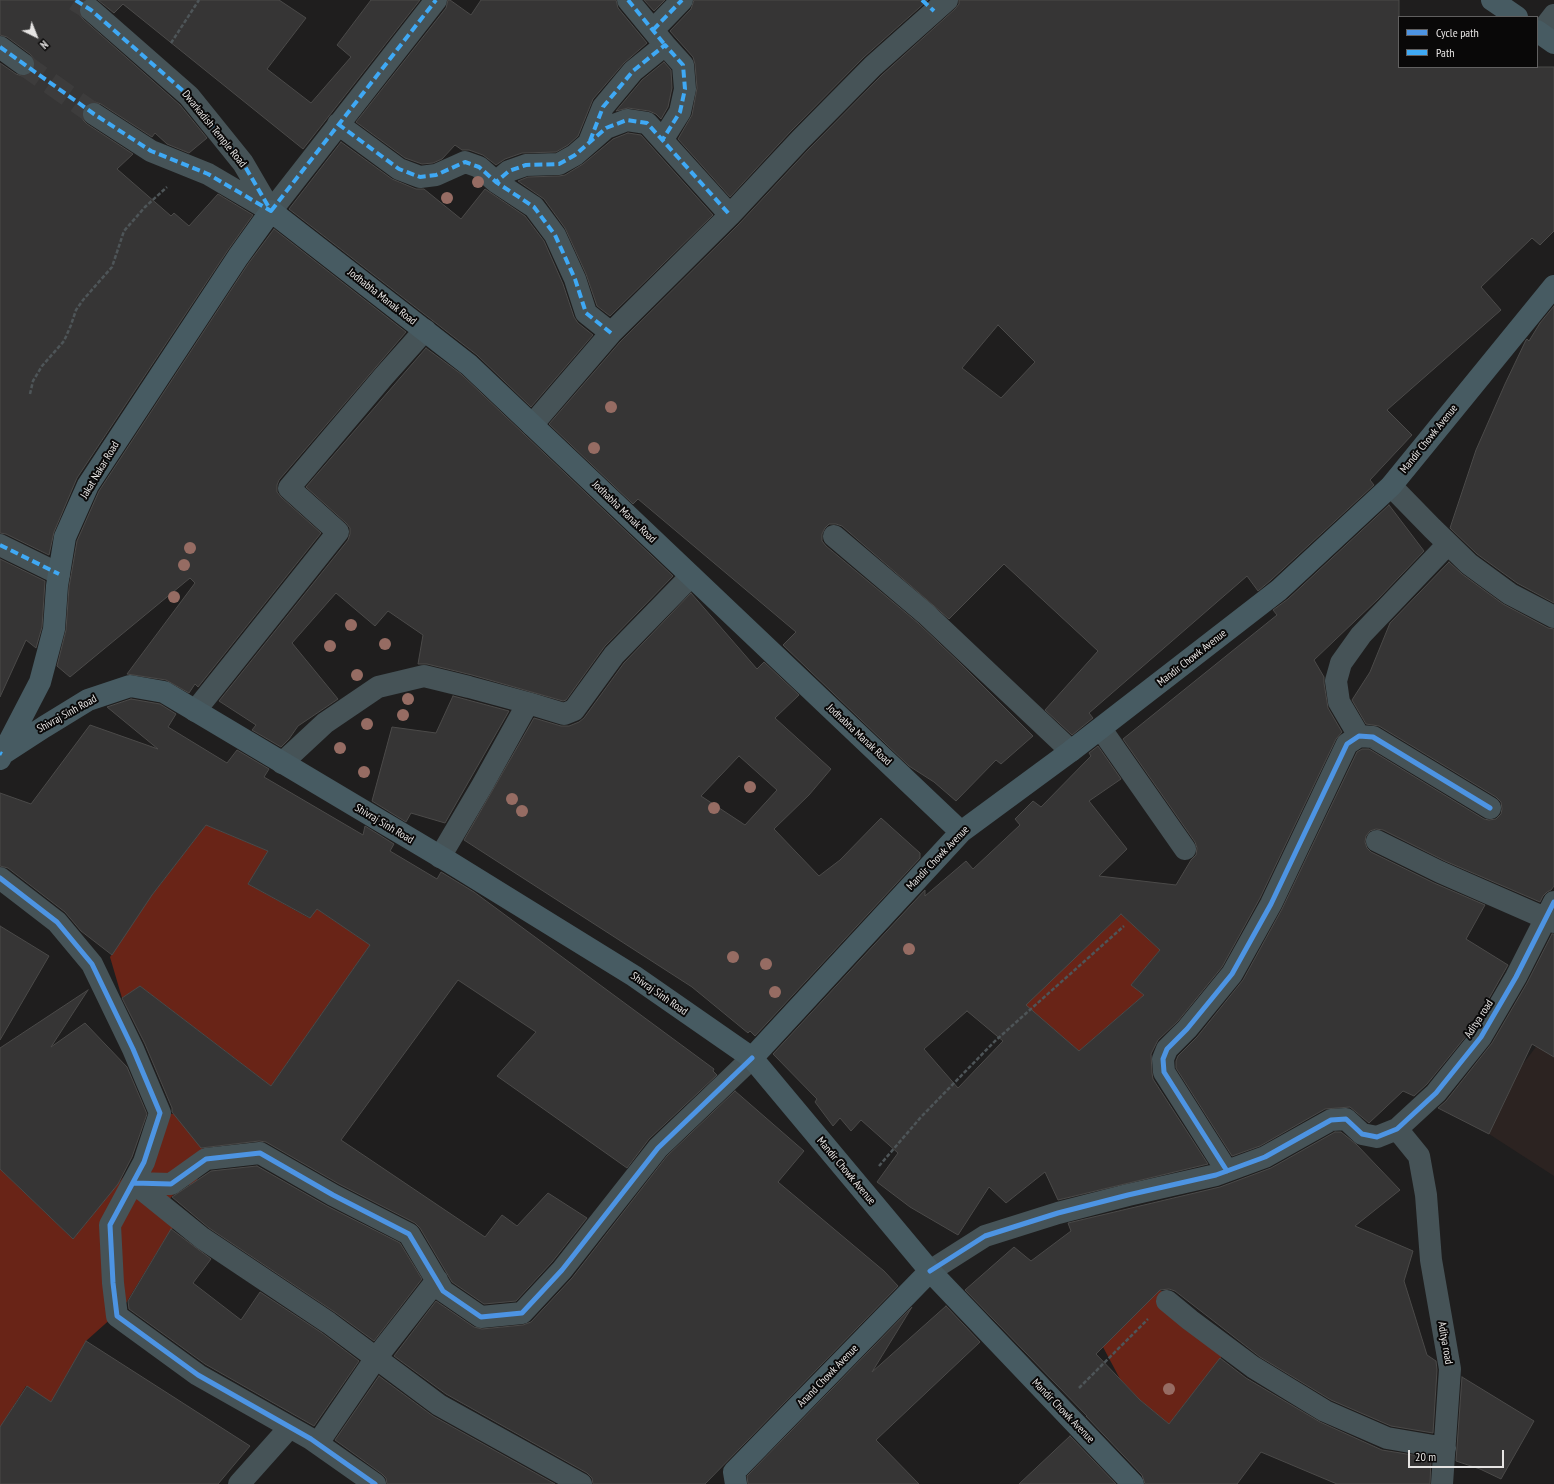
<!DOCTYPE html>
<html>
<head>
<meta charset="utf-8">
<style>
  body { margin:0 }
  #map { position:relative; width:1554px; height:1484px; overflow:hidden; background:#1f1e1e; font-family:"PT Sans Narrow",sans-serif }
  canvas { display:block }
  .legend { position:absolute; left:1398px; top:16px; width:140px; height:52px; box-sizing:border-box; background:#090808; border:1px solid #616060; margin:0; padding:5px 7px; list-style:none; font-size:12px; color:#e6e4e3 }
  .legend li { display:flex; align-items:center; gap:8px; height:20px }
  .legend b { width:20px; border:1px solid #616060 }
  .north { position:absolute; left:16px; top:16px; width:40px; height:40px; -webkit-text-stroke:3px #090808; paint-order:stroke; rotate:137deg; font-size:11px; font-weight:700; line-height:16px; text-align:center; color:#e6e4e3 }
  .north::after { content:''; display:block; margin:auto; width:14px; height:18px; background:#e6e4e3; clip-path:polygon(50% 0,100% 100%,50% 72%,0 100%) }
  .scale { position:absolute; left:1408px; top:1450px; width:96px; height:18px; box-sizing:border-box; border:2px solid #e6e4e3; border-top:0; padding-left:5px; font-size:12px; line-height:14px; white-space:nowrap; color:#e6e4e3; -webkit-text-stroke:3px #090808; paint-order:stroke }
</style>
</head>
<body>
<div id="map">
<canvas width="1554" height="1484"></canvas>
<ul class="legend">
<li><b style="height:5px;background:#4d94e3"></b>Cycle path</li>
<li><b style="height:5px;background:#3fa9f5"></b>Path</li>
</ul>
<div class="north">N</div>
<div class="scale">20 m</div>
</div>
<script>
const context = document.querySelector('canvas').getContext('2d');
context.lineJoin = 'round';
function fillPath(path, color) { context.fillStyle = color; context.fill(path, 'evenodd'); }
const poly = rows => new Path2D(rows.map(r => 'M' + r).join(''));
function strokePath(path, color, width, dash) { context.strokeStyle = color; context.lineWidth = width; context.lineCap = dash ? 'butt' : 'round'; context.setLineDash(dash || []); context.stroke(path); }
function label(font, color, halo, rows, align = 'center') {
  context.font = font + ' "PT Sans Narrow",sans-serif'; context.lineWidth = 4; context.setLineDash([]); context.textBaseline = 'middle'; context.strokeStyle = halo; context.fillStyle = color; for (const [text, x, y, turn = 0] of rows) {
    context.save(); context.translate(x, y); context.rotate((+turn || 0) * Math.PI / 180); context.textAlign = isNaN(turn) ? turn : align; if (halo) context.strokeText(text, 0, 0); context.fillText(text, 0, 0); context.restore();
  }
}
fillPath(poly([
  [1554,1023,1554,1176,1489,1134,1523,1064]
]), '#2c2321');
fillPath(poly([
  [206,825,268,851,248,884,309,918,317,909,370,945,271,1086,140,986,122,998,110,957,152,895],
  [1121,914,1160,950,1131,985,1144,995,1079,1051,1025,1005],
  [160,1113,174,1114,203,1149,206,1159,194,1187,184,1182,168,1201,183,1214,165,1239,123,1308,86,1341,51,1402,26,1386,0,1428,0,1169,73,1239,130,1169],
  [1160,1290,1230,1340,1223,1355,1169,1424,1140,1400,1120,1379,1103,1347]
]), '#692417');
const building = poly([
  [0,0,84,0,81,2,79,8,79,14,83,19,180,105,207,138,189,153,167,144,155,133,152,137,101,104,95,102,89,103,84,107,82,113,83,120,87,124,133,154,117,169,171,216,174,213,189,226,218,194,253,215,228,250,77,478,54,532,49,555,6,534,0,533,0,63,16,74,22,76,28,75,33,72,35,65,34,59,30,54,7,37,0,35,0,0],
  [98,0,279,0,306,18,267,69,311,103,351,57,337,45,371,0,420,0,303,149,123,4,114,13,98,0],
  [448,0,450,0,471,15,481,0,616,0,618,8,647,43,624,63,593,99,578,136,568,145,556,152,522,153,505,159,496,165,483,155,469,150,462,150,455,145,442,159,433,163,422,164,405,158,356,122,446,8,448,0],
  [644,0,665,0,654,11,644,0],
  [694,0,928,0,864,57,791,131,730,197,678,139,692,115,697,88,695,64,693,57,670,31,691,9,694,0],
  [959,0,1399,0,1399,67,1554,67,1554,231,1540,245,1532,238,1481,287,1501,310,1387,410,1412,435,1370,480,1374,485,1271,580,1258,591,1247,576,1089,713,1093,718,1072,735,1045,710,1098,651,1004,564,949,619,842,526,836,524,829,524,825,528,822,534,822,541,826,546,918,623,961,664,1033,736,1001,764,996,760,956,801,934,782,909,766,783,645,796,632,638,499,633,504,549,424,620,342,739,224,809,149,882,75,955,9,959,4,959,0],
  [998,325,1035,362,1001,398,962,368,998,325],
  [664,62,671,70,672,88,668,107,661,119,656,114,649,111,628,108,616,111,642,80,664,62],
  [628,133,641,135,713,215,610,316,597,306,586,274,565,228,544,199,518,181,528,177,559,176,565,175,583,164,613,139,628,133],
  [341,142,392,179,416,189,424,189,461,219,485,189,525,216,544,241,563,284,574,317,578,323,593,335,531,407,477,355,289,209,341,142],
  [274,229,406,332,279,480,277,485,277,492,281,497,321,533,198,687,195,684,189,693,166,680,127,674,195,583,190,578,70,677,57,666,66,630,69,587,77,541,99,491,248,264,274,229],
  [1554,306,1554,603,1517,583,1477,554,1450,528,1476,450,1505,384,1526,340,1527,339,1529,341,1540,323,1554,306],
  [426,348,461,374,673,576,605,646,566,700,563,701,472,675,427,664,418,664,423,635,388,611,375,626,336,593,292,643,338,699,298,726,289,739,281,747,252,730,256,725,219,701,348,540,350,534,350,528,346,523,306,487,426,348],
  [1389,505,1424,551,1378,599,1314,660,1324,677,1324,683,1328,708,1342,732,1336,739,1260,898,1222,967,1178,1021,1158,1040,1151,1054,1152,1073,1153,1079,1208,1164,1058,1200,1045,1172,1006,1203,989,1187,958,1235,910,1207,877,1182,898,1153,861,1120,851,1131,840,1118,833,1126,815,1102,817,1099,773,1054,925,890,925,896,966,861,973,869,1020,825,1015,819,1033,801,1041,807,1091,756,1089,753,1098,746,1121,779,1089,801,1127,849,1099,876,1176,885,1191,860,1196,855,1197,848,1195,842,1123,739,1277,615,1273,610,1288,599,1389,505],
  [1121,914,1160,950,1131,985,1144,995,1079,1051,1026,1005,1121,914],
  [967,1011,1003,1041,958,1088,924,1049,967,1011],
  [0,559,45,581,42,627,36,648,26,640,0,697,0,559],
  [1449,562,1462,574,1503,604,1548,628,1554,629,1554,886,1551,890,1547,892,1543,896,1540,902,1445,861,1383,830,1376,829,1370,831,1366,836,1365,842,1367,848,1371,852,1434,883,1485,905,1466,939,1508,965,1471,1030,1427,1084,1414,1096,1403,1091,1369,1123,1350,1107,1325,1109,1260,1146,1232,1156,1176,1068,1176,1061,1178,1056,1197,1037,1243,980,1282,909,1357,752,1362,749,1369,749,1484,819,1489,820,1496,819,1501,814,1502,809,1501,802,1496,797,1379,726,1366,724,1352,700,1370,672,1390,623,1449,562],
  [691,593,757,669,764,662,799,695,775,718,831,769,809,795,774,829,819,876,840,860,881,818,920,853,920,858,755,1036,750,1031,748,1033,692,987,464,840,534,718,561,726,569,726,579,722,584,718,624,663,691,593],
  [739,756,777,790,745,825,701,796,739,756],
  [453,696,509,711,445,823,411,813,406,822,372,801,392,727,436,733,453,696],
  [131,699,160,704,176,714,168,727,227,763,237,750,269,769,264,777,363,835,365,826,394,844,390,851,437,879,441,872,474,892,714,1069,713,1071,717,1075,649,1139,627,1168,497,1076,536,1032,458,980,341,1140,485,1237,502,1215,517,1226,548,1193,587,1218,552,1262,516,1301,484,1304,452,1282,420,1228,415,1223,339,1184,266,1142,259,1141,201,1148,172,1112,172,1108,145,1044,122,998,140,986,271,1086,370,945,317,909,310,918,248,884,268,851,206,825,152,895,112,955,81,931,65,912,8,868,0,866,0,793,31,804,90,725,158,749,107,707,131,699],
  [0,926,49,956,0,1040,0,926],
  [1552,934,1554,934,1554,1057,1532,1044,1489,1134,1438,1108,1446,1101,1492,1043,1527,983,1552,934],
  [88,990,51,1047,85,1023,127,1067,147,1114,132,1157,118,1184,73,1239,0,1169,0,1048,88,990],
  [735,1091,804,1151,778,1182,884,1271,898,1286,705,1484,593,1484,592,1478,587,1473,446,1394,394,1356,436,1301,474,1327,482,1329,523,1325,531,1322,572,1278,667,1156,735,1091],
  [1335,1132,1341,1132,1356,1144,1400,1190,1355,1226,1413,1251,1404,1281,1427,1355,1436,1361,1437,1370,1433,1433,1391,1426,1331,1400,1260,1357,1175,1291,1169,1289,1160,1290,1096,1354,1140,1400,1169,1424,1220,1358,1246,1378,1320,1422,1382,1450,1431,1458,1430,1484,1337,1484,1261,1452,1237,1484,1145,1484,1142,1475,1086,1416,1087,1416,965,1290,1014,1247,1031,1261,1071,1231,1068,1223,1220,1187,1271,1168,1335,1132],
  [257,1166,327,1206,400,1243,422,1279,374,1341,336,1313,209,1228,172,1197,211,1171,257,1166],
  [171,1229,211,1259,193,1283,241,1320,260,1292,322,1333,359,1361,314,1426,205,1364,129,1309,128,1301,171,1229],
  [946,1306,980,1342,876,1440,919,1484,748,1484,747,1476,912,1307,872,1372,946,1306],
  [86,1341,250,1446,218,1484,0,1484,0,1427,27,1386,51,1402,86,1341],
  [379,1376,433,1416,555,1484,387,1484,386,1478,382,1474,335,1440,379,1376],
  [1462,1377,1534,1421,1501,1479,1480,1469,1456,1461,1462,1377],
  [1070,1436,1116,1484,1019,1484,1070,1436]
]);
fillPath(building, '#363535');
strokePath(building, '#4b4a49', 1);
strokePath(poly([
  [75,0,91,10],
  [23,64,94,114]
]), '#3d3c3c', 22, [22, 11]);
strokePath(poly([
  [171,43,199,0],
  [30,394,33,381,42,366,64,341,71,325,76,310,83,300,112,267,124,231,145,207,167,187],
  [879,1166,921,1117,995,1041,1124,926],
  [1079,1388,1148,1319]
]), '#4e5558', 2.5, [4, 2]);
strokePath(poly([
  [628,0,665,45],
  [91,10,189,96,243,163,271,211,208,174,151,151,94,114],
  [653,30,682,0],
  [1540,33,1554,15],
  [0,47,23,64],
  [338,124,399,169,420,177,436,175,465,162,479,167,496,182],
  [589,142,603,107,633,71,665,45,683,65,685,89,680,112,663,139],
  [271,211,436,0],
  [611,333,586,313,575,279,555,235,534,207,496,182,509,171,526,165,559,164,575,155,606,128,627,120,647,123,730,215],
  [532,425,611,333,730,215,800,140,873,66,947,0],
  [1391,486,1432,528,1469,564,1510,594,1554,617],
  [834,536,926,614,1071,751],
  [0,545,59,574],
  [528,703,564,714,574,710,614,655,691,576],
  [195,711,338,532,289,488,384,376,425,330],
  [1101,729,1185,849],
  [1359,736,1339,702,1336,681,1341,663,1361,635,1448,544],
  [282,763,325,723,378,687,424,676,469,687,528,703,483,784,440,857],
  [1377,841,1440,872,1554,922],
  [0,878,57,922,92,964,133,1049,160,1113,144,1162,110,1225,113,1283,117,1316,198,1375,311,1439,375,1484],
  [1397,1129,1419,1156,1426,1195,1431,1260,1450,1369,1442,1484],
  [1227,1171,1164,1072,1163,1059,1167,1049,1187,1029,1232,974,1271,904,1347,744,1359,736,1373,737,1490,808],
  [134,1183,171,1184,206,1159,260,1153,333,1195,409,1234,443,1291,481,1317,522,1313,562,1270,658,1148,752,1058],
  [134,1183,202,1238,329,1323,439,1405,581,1484],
  [930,1271,985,1236,1058,1213,1128,1195,1216,1175,1265,1157,1331,1120,1346,1119,1362,1134,1377,1137,1397,1129,1436,1093,1481,1037,1516,977,1554,902],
  [1167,1301,1190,1320,1253,1367,1325,1411,1387,1438,1445,1448],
  [318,1443,376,1358,437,1280],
  [239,1484,290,1427]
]), '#465357', 22);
strokePath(poly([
  [1492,0,1517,17],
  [1537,31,1554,43],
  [4,753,44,727,88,700,130,686,164,692,451,863,634,976,752,1058,930,1271,1133,1484],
  [0,759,40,682,54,629,57,586,65,537,88,485,238,257,271,211,469,365,961,832],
  [752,1058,961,832,1071,751,1279,590,1391,486,1554,286],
  [736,1484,734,1472,930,1271]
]), '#475b62', 22);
strokePath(poly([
  [628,0,665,45],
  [922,0,934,11],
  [653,30,682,0],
  [0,47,94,114,151,151,208,174,271,211,243,163,189,96,91,10,75,0],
  [338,124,399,169,420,177,436,175,465,162,479,167,496,182],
  [590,141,603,107,633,71,665,45,683,65,685,89,680,112,663,139],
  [271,211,436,0],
  [611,333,586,313,575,279,555,235,534,207,496,182,509,171,526,165,559,164,575,155,606,128,627,120,647,123,730,215],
  [0,545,59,574],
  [0,753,2,754]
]), '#3fa9f5', 4, [8, 4]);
strokePath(poly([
  [0,878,57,922,92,964,133,1049,160,1113,144,1162,110,1225,113,1283,117,1316,198,1375,311,1439,375,1484],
  [1227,1171,1164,1072,1163,1059,1167,1049,1187,1029,1232,974,1271,904,1347,744,1359,736,1373,737,1490,808],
  [134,1183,171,1184,206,1159,260,1153,333,1195,409,1234,443,1291,481,1317,522,1313,562,1270,658,1148,752,1058],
  [930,1271,985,1236,1058,1213,1128,1195,1216,1175,1265,1157,1331,1120,1346,1119,1362,1134,1377,1137,1397,1129,1436,1093,1481,1037,1516,977,1554,902]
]), '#4d94e3', 5);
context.fillStyle = '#966c63';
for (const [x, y] of [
  [478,182],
  [447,198],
  [611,407],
  [594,448],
  [190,548],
  [184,565],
  [174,597],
  [351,625],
  [385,644],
  [330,646],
  [357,675],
  [408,699],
  [403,715],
  [367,724],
  [340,748],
  [364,772],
  [750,787],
  [512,799],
  [714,808],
  [522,811],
  [909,949],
  [733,957],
  [766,964],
  [775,992],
  [1169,1389]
]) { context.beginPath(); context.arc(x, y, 6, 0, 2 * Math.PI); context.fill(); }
label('11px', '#e6e4e3', '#090808', [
  ["Dwarkadish Temple Road",214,129,51],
  ["Jodhabha Manak Road",382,297,38],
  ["Mandir Chowk Avenue",1429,439,-51],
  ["Jakat Nakar Road",100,470,-59],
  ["Jodhabha Manak Road",624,512,44],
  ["Mandir Chowk Avenue",1192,658,-38],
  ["Shivraj Sinh Road",67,714,-29],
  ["Jodhabha Manak Road",859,735,43],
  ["Shivraj Sinh Road",384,824,31],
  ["Mandir Chowk Avenue",938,858,-46],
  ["Shivraj Sinh Road",659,994,35],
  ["Aditya road",1479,1019,-57],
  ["Mandir Chowk Avenue",846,1171,50],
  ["Aditya road",1445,1343,80],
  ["Anand Chowk Avenue",828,1376,-46],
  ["Mandir Chowk Avenue",1063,1411,46]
]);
</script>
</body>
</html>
